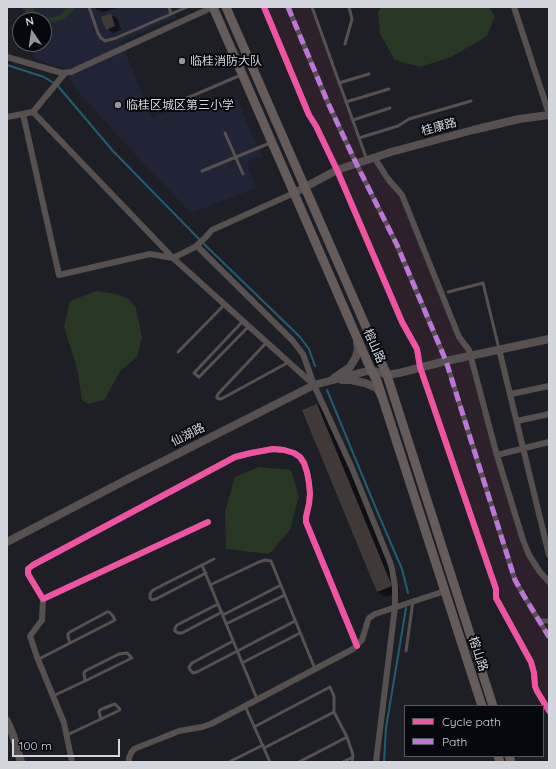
<!DOCTYPE html>
<html>
<head>
<meta charset="utf-8">
<style>
  body { margin:0 }
  #map { position:relative; width:556px; height:769px; overflow:hidden; background:#1e1f26; font-family:Quicksand,sans-serif }
  canvas { display:block }
  .frame { position:absolute; inset:0; border:8px solid #d4d6de; pointer-events:none }
  .legend { position:absolute; left:404px; top:705px; width:140px; height:52px; box-sizing:border-box; background:#07080d; border:1px solid #595a61; margin:0; padding:5px 7px; list-style:none; font-size:12px; color:#d4d6de }
  .legend li { display:flex; align-items:center; gap:8px; height:20px }
  .legend b { width:20px; border:1px solid #595a61 }
  .north { position:absolute; left:12px; top:12px; width:40px; height:40px; box-sizing:border-box; background:#07080d; border:1px solid #595a61; border-radius:50%; rotate:347deg; font-size:11px; font-weight:700; line-height:16px; text-align:center; color:#d4d6de }
  .north::after { content:''; display:block; margin:auto; width:14px; height:18px; background:#94969e; clip-path:polygon(50% 0,100% 100%,50% 72%,0 100%) }
  .scale { position:absolute; left:12px; top:739px; width:108px; height:18px; box-sizing:border-box; border:2px solid #d4d6de; border-top:0; padding-left:5px; font-size:12px; line-height:14px; white-space:nowrap; color:#d4d6de; -webkit-text-stroke:3px #07080d; paint-order:stroke }
</style>
</head>
<body>
<div id="map">
<canvas width="556" height="769"></canvas>
<div class="frame"></div>
<ul class="legend">
<li><b style="height:5px;background:#f153a3"></b>Cycle path</li>
<li><b style="height:5px;background:#ba77d6"></b>Path</li>
</ul>
<div class="north">N</div>
<div class="scale">100 m</div>
</div>
<script>
const context = document.querySelector('canvas').getContext('2d');
context.lineJoin = 'round';
function fillPath(path, color) { context.fillStyle = color; context.fill(path, 'evenodd'); }
const poly = rows => new Path2D(rows.map(r => 'M' + r).join(''));
function strokePath(path, color, width, dash) { context.strokeStyle = color; context.lineWidth = width; context.lineCap = dash ? 'butt' : 'round'; context.setLineDash(dash || []); context.stroke(path); }
function label(font, color, halo, rows, align = 'center') {
  context.font = font + ' Quicksand,"Noto Sans SC",sans-serif'; context.lineWidth = 4; context.setLineDash([]); context.textBaseline = 'middle'; context.strokeStyle = halo; context.fillStyle = color; for (const [text, x, y, turn = 0] of rows) {
    context.save(); context.translate(x, y); context.rotate((+turn || 0) * Math.PI / 180); context.textAlign = isNaN(turn) ? turn : align; if (halo) context.strokeText(text, 0, 0); context.fillText(text, 0, 0); context.restore();
  }
}
fillPath(poly([
  [264,7,312,7,367,160,374,157,398,189,449,309,467,347,523,540,549,582,549,711,542,699,534,673,496,598,417,349]
]), '#2c202b');
fillPath(poly([
  [21,7,172,7,176,17,121,42,152,118,200,98,205,110,238,99,247,124,263,156,246,162,256,188,191,213,132,151,74,87,66,70,35,59,31,44,44,44,44,20,25,20]
]), '#212435');
fillPath(poly([
  [24,7,33,7,35,11,41,15,50,18,58,16,62,14,67,7,75,7,71,13,62,20,52,22,44,22,44,20,38,20,35,18,28,20],
  [381,7,489,7,495,16,487,36,451,57,420,67,395,60,380,34,378,12],
  [96,291,116,294,129,299,136,308,142,338,137,357,121,370,104,400,88,404,82,400,77,368,64,327,70,301],
  [259,467,291,470,299,496,290,530,269,554,226,549,225,511,235,477]
]), '#273723');
fillPath(poly([
  [96,7,120,7,103,12,96,9],
  [111,15,117,18,121,30,113,33,107,29],
  [317,405,326,410,400,591,386,597,377,592]
]), '#0007');
strokePath(poly([
  [7,65,44,77,57,85,113,151,199,239],
  [204,244,300,337,309,349,315,366],
  [327,390,377,511,402,569,408,593],
  [384,762,386,728,406,608]
]), '#215c70', 2);
fillPath(poly([
  [111,13,115,26,106,30,101,17],
  [317,404,392,586,377,592,302,410]
]), '#403938');
strokePath(poly([
  [89,7,98,33,101,38,105,41,116,38,187,7],
  [169,7,171,14],
  [312,7,367,160],
  [345,44,352,19,349,7],
  [339,83,369,74],
  [346,102,389,89],
  [159,110,241,75],
  [353,120,390,108],
  [225,133,243,174],
  [359,138,398,126,409,119,471,101],
  [202,171,270,143],
  [448,292,483,283,499,349],
  [243,321,194,373,199,377,249,326],
  [266,343,219,393,217,396,217,398,220,399,223,398,289,362],
  [178,352,225,304],
  [202,565,257,699],
  [206,573,156,599,152,600,150,598,150,594,152,591,155,589,214,559],
  [210,585,259,562,265,560,271,561,315,669],
  [218,604,177,625,175,628,175,631,178,633,182,633,222,612],
  [223,615,281,585],
  [226,624,285,595],
  [233,641,192,663,189,667,190,670,193,673,197,672,295,621],
  [406,651,413,601],
  [39,659,115,620,113,616,109,612,107,612,70,632,68,634,68,637,70,643],
  [242,663,300,633],
  [53,696,85,681,132,658,127,653,119,654,87,670,84,672,84,674,85,681],
  [245,706,270,762],
  [254,727,330,687,334,696,334,712,347,737,353,755,352,762],
  [67,735,101,719,120,710,119,708,115,704,112,705,102,709,100,710,99,712,101,719],
  [264,748,334,712],
  [229,762,263,745],
  [299,762,347,737],
  [343,762,353,757]
]), '#575050', 3);
strokePath(poly([
  [288,7,328,103,356,163,397,245,446,361,515,580,524,596,549,637],
  [539,621,549,621]
]), '#575050', 5);
strokePath(poly([
  [264,7,309,115,316,126,337,170,402,322,417,349,420,367,496,589,496,598,531,662,534,673,535,686,537,691,549,711],
  [514,7,549,114],
  [7,57,62,73,71,72,213,7],
  [65,73,33,112,173,258,313,384],
  [23,114,59,275,150,254,173,258,195,247,205,238,212,230,294,193],
  [7,117,33,112],
  [374,157,388,179,402,195,459,337,469,350,496,452,523,540,529,555,540,572,549,582],
  [197,246,292,340,303,354,314,385,352,468,390,562,392,569,395,587,395,607,376,762],
  [499,349,549,555],
  [511,394,549,386],
  [517,421,549,414],
  [497,455,549,442],
  [208,522,43,599,28,574,28,569,33,565,235,457,251,453,273,449,284,450,294,453,300,457,304,463,307,472,309,483,310,494,309,504,306,517,306,522,357,646],
  [43,599,42,620,30,636,37,657,64,723,72,762],
  [129,762,129,758,131,753,134,749,179,731,202,727,211,724,353,649,362,640,368,620,369,618,375,614,445,591]
]), '#575050', 6);
strokePath(poly([
  [294,193,337,170,391,152,473,130,519,119,549,115],
  [334,378,350,367,356,357,358,349,357,342],
  [342,380,351,380,365,383,377,388,380,394],
  [7,542,124,481,314,385,371,370,387,375,399,373,446,361,549,339],
  [7,721,13,735,21,762]
]), '#575050', 8);
strokePath(poly([
  [213,7,371,370,377,381,482,706],
  [226,7,387,375,493,706],
  [498,756,500,762],
  [509,756,511,762]
]), '#645b5a', 9);
strokePath(poly([
  [288,7,328,103,356,163,397,245,446,361,515,580,524,596,549,637]
]), '#ba77d6', 5, [10, 5]);
strokePath(poly([
  [264,7,309,115,316,126,337,170,402,322,417,349,420,367,496,589,496,598,531,662,534,673,535,686,537,691,549,711],
  [208,522,43,599,28,574,28,569,33,565,235,457,251,453,273,449,284,450,294,453,300,457,304,463,307,472,309,483,310,494,309,504,306,517,306,522,357,646]
]), '#f153a3', 6);
for (const [x, y, r, color] of [
  [182,61,4,"#94969e"],
  [118,105,4,"#94969e"]
]) { const dot = new Path2D(); dot.arc(x, y, r, 0, 2 * Math.PI); context.fillStyle = color; context.fill(dot); strokePath(dot, '#07080d', 1.5); }
label('12px', '#d4d6de', '#07080d', [
  ["临桂消防大队",190,61],
  ["临桂区城区第三小学",126,105]
], 'left');
label('12px', '#d4d6de', '#07080d', [
  ["桂康路",439,127,-15],
  ["榕山路",374,346,66],
  ["仙湖路",188,435,-27],
  ["榕山路",478,654,72]
]);
</script>
</body>
</html>
